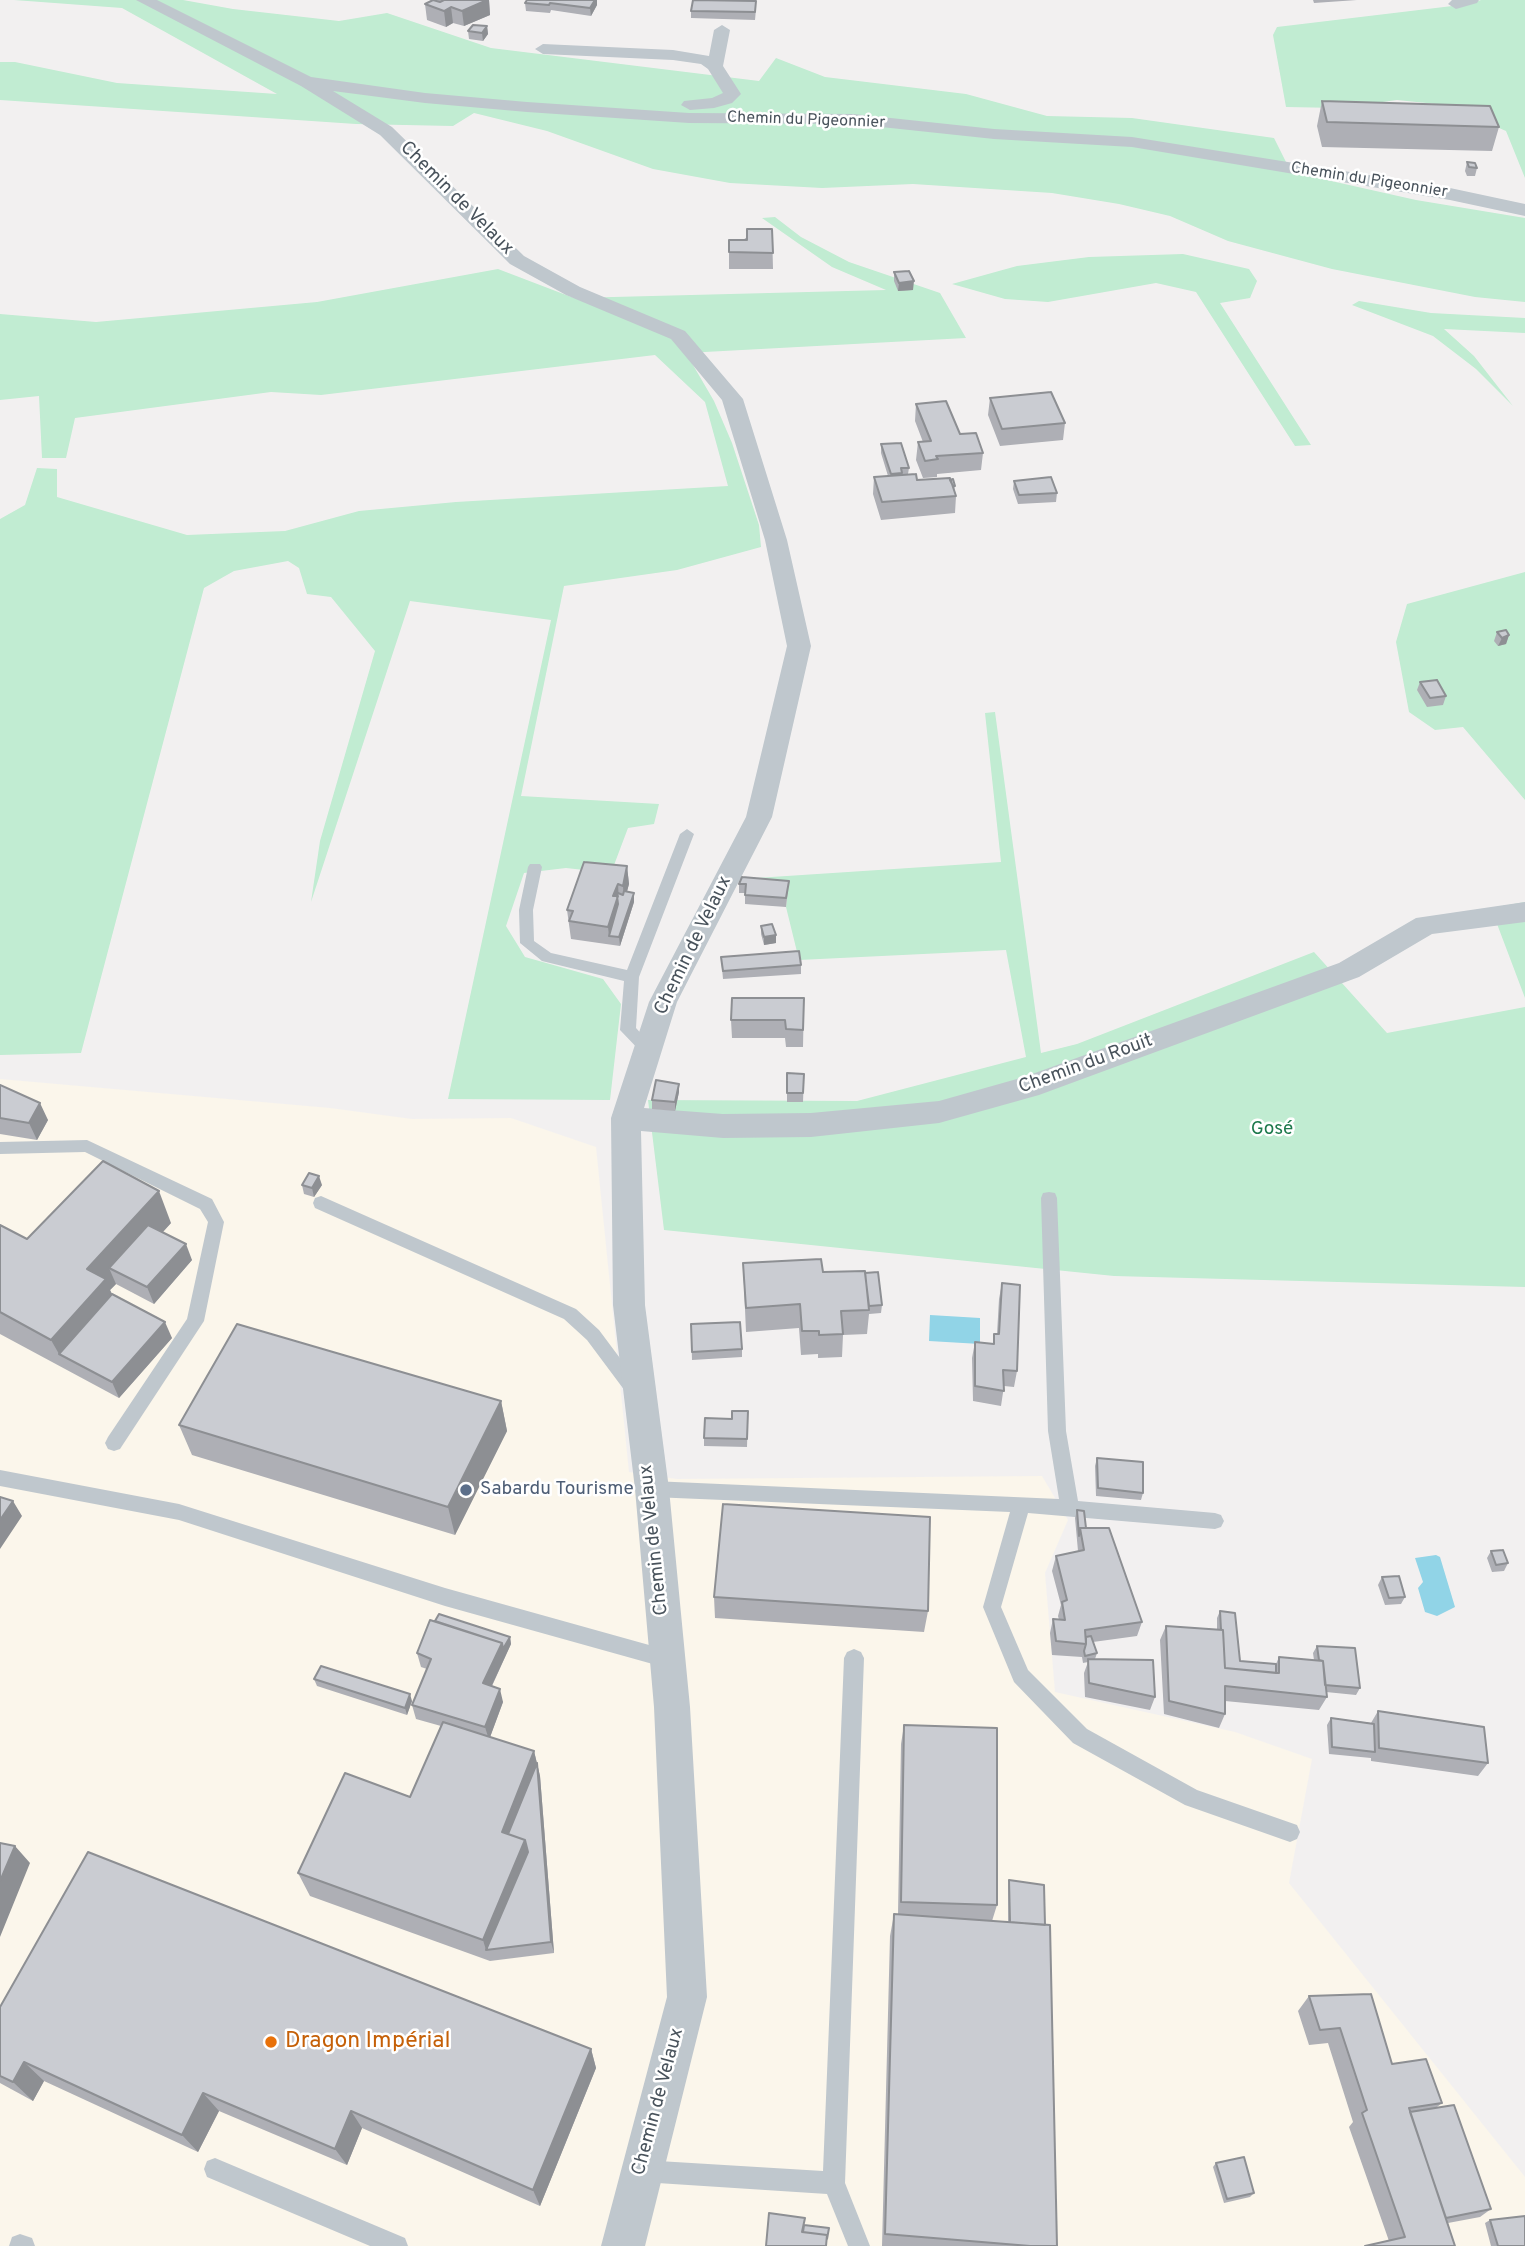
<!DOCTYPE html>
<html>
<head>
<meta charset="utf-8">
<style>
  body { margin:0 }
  canvas { display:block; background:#f2f0f0 }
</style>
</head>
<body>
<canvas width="1525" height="2246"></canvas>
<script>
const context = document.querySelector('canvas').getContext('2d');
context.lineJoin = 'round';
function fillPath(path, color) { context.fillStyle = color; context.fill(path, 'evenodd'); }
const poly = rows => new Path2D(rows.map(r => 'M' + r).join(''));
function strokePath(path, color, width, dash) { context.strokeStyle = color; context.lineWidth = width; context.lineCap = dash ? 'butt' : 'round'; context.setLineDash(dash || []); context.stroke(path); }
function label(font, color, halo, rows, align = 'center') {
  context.font = font + ' Overpass,sans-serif'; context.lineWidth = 5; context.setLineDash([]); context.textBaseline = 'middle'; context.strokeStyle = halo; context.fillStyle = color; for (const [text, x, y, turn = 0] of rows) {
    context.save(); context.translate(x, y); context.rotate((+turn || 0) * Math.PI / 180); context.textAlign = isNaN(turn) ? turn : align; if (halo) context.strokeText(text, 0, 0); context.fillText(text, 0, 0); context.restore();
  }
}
fillPath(poly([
  [0,1079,330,1108,412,1119,511,1118,596,1147,629,1472,677,1479,1042,1476,1068,1520,1045,1573,1055,1692,1235,1732,1312,1759,1289,1883,1525,2177,1525,2246,0,2246]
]), '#fbf6eb');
fillPath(poly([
  [14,0,183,0,233,9,339,21,387,13,491,48,759,81,776,58,825,77,966,94,1047,116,1132,118,1274,138,1291,172,1416,200,1525,218,1525,302,1475,297,1332,269,1228,241,1170,216,1119,204,1052,193,913,184,822,188,730,183,653,169,547,131,474,113,453,126,356,124,0,100,0,62,15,62,117,83,277,94,122,8],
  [1481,0,1525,0,1525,178,1506,131,1446,105,1397,100,1339,108,1286,107,1273,35,1277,27,1469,4],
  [775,217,801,237,849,262,940,293,966,338,686,353,714,401,732,443,759,525,761,547,677,570,564,586,521,796,659,804,654,824,628,828,611,873,566,868,524,873,506,926,525,957,603,979,621,1004,610,1100,448,1099,551,620,410,601,311,902,320,841,375,651,331,597,307,594,299,568,288,561,234,571,204,588,81,1053,0,1055,0,519,25,505,37,468,57,469,57,497,187,535,285,531,359,511,456,502,728,486,705,402,655,355,321,395,271,392,75,418,66,458,42,458,39,396,0,400,0,314,96,322,317,302,498,269,574,298,886,290,832,267,762,218],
  [1183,254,1249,269,1257,281,1250,298,1220,303,1311,445,1295,446,1196,292,1156,283,1048,302,1005,299,952,284,1017,266,1089,257],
  [1359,301,1431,313,1525,318,1525,333,1444,329,1474,356,1513,406,1476,369,1433,336,1352,305],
  [1525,572,1525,800,1463,727,1435,730,1409,712,1396,642,1407,604],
  [995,712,1041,1053,1077,1044,1314,952,1387,1033,1525,1007,1525,1287,1114,1276,664,1230,648,1100,857,1101,1026,1057,1006,950,799,960,786,907,788,890,756,878,1001,862,985,713],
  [1525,902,1525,998,1491,908]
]), '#c1ecd2');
fillPath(poly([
  [930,1315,980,1318,980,1344,929,1341],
  [1436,1555,1440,1557,1455,1607,1437,1616,1425,1612,1418,1588,1423,1582,1415,1558]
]), '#91d4e7');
fillPath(poly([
  [687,829,694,834,639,977,636,1028,656,1050,648,1056,643,1054,620,1030,624,981,542,961,520,943,519,910,528,867,530,864,540,864,542,867,533,910,534,941,551,953,627,970,680,834,687,829],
  [87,1140,212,1199,224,1222,204,1321,120,1449,114,1451,108,1449,105,1443,108,1437,187,1319,208,1222,200,1209,85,1152,0,1154,0,1142,87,1140],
  [1049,1192,1055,1193,1057,1198,1066,1431,1078,1501,1215,1513,1221,1515,1224,1521,1221,1527,1215,1529,1028,1513,1001,1607,1028,1670,1087,1729,1197,1790,1297,1825,1300,1832,1297,1839,1290,1842,1185,1805,1073,1743,1014,1682,983,1607,1010,1512,652,1497,646,1495,643,1489,646,1483,652,1481,1059,1499,1048,1431,1041,1198,1043,1193,1049,1192],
  [321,1196,576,1309,599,1330,640,1385,643,1390,640,1395,634,1398,628,1395,587,1340,564,1319,315,1208,313,1203,315,1198,321,1196],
  [0,1470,179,1504,445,1588,667,1650,674,1653,677,1659,674,1665,667,1668,445,1606,179,1520,0,1486,0,1470],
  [854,1649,861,1652,864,1658,845,2183,870,2246,848,2246,827,2194,642,2182,634,2179,631,2171,634,2163,642,2160,823,2171,844,1658,847,1652,854,1649],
  [215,2158,405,2238,408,2246,370,2246,207,2177,204,2169,207,2161,215,2158],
  [20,2234,32,2238,35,2246,9,2246,12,2237,20,2234]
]), '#bfc7cd');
fillPath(poly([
  [136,0,157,0,311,77,425,93,527,102,689,113,853,114,994,129,1132,137,1450,188,1525,204,1525,216,1450,200,1132,147,994,139,853,124,689,123,527,112,425,103,333,91,392,127,524,256,580,287,685,331,743,399,787,540,811,646,772,817,677,1002,644,1108,723,1114,811,1113,939,1101,1024,1077,1339,963,1416,918,1525,902,1525,922,1432,934,1359,977,1039,1095,939,1123,811,1137,723,1138,641,1131,645,1305,669,1489,690,1707,707,1997,645,2246,601,2246,667,1997,654,1707,635,1489,613,1305,611,1118,649,1002,746,817,787,646,765,540,722,400,671,339,566,295,510,264,380,135,301,86,136,0],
  [1452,0,1479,0,1477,3,1456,9,1448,4,1452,0],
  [722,25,730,30,723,66,741,94,732,103,714,108,690,110,681,105,684,101,712,98,723,93,708,69,701,64,673,60,543,54,535,49,543,44,673,50,709,56,714,30,722,25]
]), '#bfc7cd');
fillPath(poly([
  [435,0,489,0,490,15,464,26,453,23,446,27,427,20,425,4,441,2],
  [527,0,597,5,591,16,551,10,550,13,526,11,525,3],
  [1313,0,1357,0,1314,3],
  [756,9,755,20,691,18,691,11],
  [487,26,488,34,483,41,469,39,468,31],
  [1322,101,1499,127,1492,151,1322,147,1317,126],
  [1467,162,1477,168,1475,176,1467,176,1465,171],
  [772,229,773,269,729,269,729,240,743,240,747,237],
  [894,272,913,290,898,291,894,281],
  [990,398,1065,423,1063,440,1000,446,988,415],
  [916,404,960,434,983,453,981,470,937,474,937,477,923,478,916,460,918,442,923,442,915,421],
  [881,444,909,468,908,474,917,480,955,486,954,490,956,496,955,513,881,520,873,494,874,477,888,476,881,453],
  [1014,481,1057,493,1056,502,1018,504,1013,489],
  [1497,632,1509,635,1506,644,1498,646,1494,641],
  [1420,682,1446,696,1443,705,1427,707,1417,690],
  [627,866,629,884,627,891,634,902,620,946,571,939,567,910],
  [742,877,788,890,786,907,745,904,745,893,739,893,739,884],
  [761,926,776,943,764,945,761,934],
  [721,957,801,965,801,974,723,979],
  [804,998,803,1047,786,1047,785,1038,732,1038,731,1020],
  [787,1073,804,1074,803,1102,787,1102],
  [0,1085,48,1120,37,1140,0,1134],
  [679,1092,675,1111,652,1109,652,1100],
  [302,1185,322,1185,314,1197,304,1194],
  [171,1223,163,1232,192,1260,154,1304,116,1284,110,1290,112,1294,172,1338,119,1398,0,1334,0,1225,27,1239],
  [743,1263,823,1272,882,1305,881,1313,869,1314,867,1334,843,1335,842,1357,818,1358,818,1354,801,1355,799,1328,746,1332],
  [1002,1283,1017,1371,1014,1387,1004,1386,1001,1406,973,1401,972,1358,975,1342,993,1344,994,1334,997,1334,999,1299],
  [691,1324,742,1349,742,1357,692,1360],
  [501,1401,507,1431,455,1535,192,1455,179,1425],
  [748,1411,747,1447,704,1446,704,1438,732,1419],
  [1097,1458,1143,1493,1141,1500,1096,1496,1095,1466],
  [1077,1510,1086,1528,1142,1622,1137,1636,1093,1642,1097,1653,1095,1659,1155,1697,1150,1710,1085,1697,1084,1673,1088,1662,1083,1663,1082,1657,1052,1655,1050,1633,1053,1619,1059,1620,1058,1616,1061,1605,1052,1571,1056,1556,1078,1551,1075,1518],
  [1491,1551,1508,1563,1504,1571,1492,1572,1487,1558],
  [1382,1577,1405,1597,1401,1604,1385,1605,1378,1585],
  [714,1597,928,1611,924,1632,715,1618],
  [1220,1611,1240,1661,1276,1664,1279,1657,1314,1660,1313,1653,1317,1646,1360,1688,1356,1695,1326,1692,1327,1697,1319,1710,1225,1701,1225,1714,1219,1728,1164,1714,1160,1640,1166,1626,1217,1630,1217,1618],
  [510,1637,511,1644,492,1686,503,1702,490,1737,534,1751,540,1776,554,1953,490,1961,310,1896,298,1873,410,1797,441,1726,416,1719,412,1705,427,1669,421,1667,417,1653],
  [314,1679,412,1701,407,1715,317,1686],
  [1378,1711,1488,1763,1478,1776,1371,1761,1371,1758,1329,1754,1327,1725,1331,1718,1371,1723],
  [904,1725,997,1905,992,1921,1008,1922,1008,1886,1009,1880,1045,1925,1057,2246,882,2246,890,1936,894,1914,898,1914,901,1744],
  [1309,1996,1392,2064,1442,2103,1437,2107,1491,2209,1480,2217,1448,2223,1455,2246,1389,2241,1349,2127,1353,2122,1328,2043,1309,2045,1298,2011],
  [0,2007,591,2049,596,2068,540,2206,362,2128,347,2165,219,2111,198,2152,44,2081,33,2101,0,2083],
  [1216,2163,1254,2193,1250,2197,1224,2203,1213,2167],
  [1490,2220,1525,2246,1491,2246,1485,2223]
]), '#aeafb5');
fillPath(poly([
  [487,0,489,0,490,15,464,26,462,11],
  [595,0,597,0,597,5,591,16,590,8],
  [451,7,453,23,446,27,444,11],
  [487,26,488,34,483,41,482,33],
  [914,281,913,290,898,291,899,283],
  [1509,635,1506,644,1498,646,1502,638],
  [627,866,629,884,624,903,623,886],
  [618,884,619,902,609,936,608,927,613,896],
  [634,893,634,902,620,946,619,937],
  [776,935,776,943,764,945,764,937],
  [679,1084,679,1092,675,1111,675,1102],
  [40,1103,48,1120,37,1140,29,1123],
  [319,1176,322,1185,314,1197,312,1188],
  [159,1191,171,1223,123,1275,109,1268,116,1284,110,1290,120,1310,59,1354,51,1340,87,1269],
  [186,1244,192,1260,154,1304,147,1287],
  [165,1322,172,1338,119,1398,112,1382],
  [501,1401,507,1431,455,1535,448,1507],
  [13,1501,22,1516,0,1549,0,1520],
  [510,1637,511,1644,487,1696,483,1683,502,1643],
  [500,1689,503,1702,489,1740,485,1727],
  [410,1694,412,1701,407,1715,405,1708],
  [534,1751,540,1776,554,1953,551,1942,539,1780,512,1846,502,1832],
  [525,1840,532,1864,486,1950,483,1940],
  [15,1846,30,1863,0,1937,0,1881],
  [591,2049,596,2068,540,2206,533,2190],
  [24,2062,44,2081,33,2101,13,2082],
  [203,2093,219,2111,198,2152,182,2135],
  [351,2111,362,2128,347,2165,335,2149]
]), '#8d8f93');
const building = poly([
  [433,0,440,2,444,0,487,0,462,11,451,7,444,11,425,4,433,0],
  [527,0,595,0,590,8,550,3,549,5,525,3,527,0],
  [693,0,756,1,755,12,691,11,693,0],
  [473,25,487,26,482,33,468,31,473,25],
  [1322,101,1490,106,1499,127,1327,122,1322,101],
  [1467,162,1475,163,1477,168,1469,167,1467,162],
  [747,229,772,229,773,253,729,252,729,240,747,240,747,229],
  [909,271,914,281,899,283,894,272,909,271],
  [1051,392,1065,423,1002,429,990,398,1051,392],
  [946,401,960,434,976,433,983,453,936,456,938,459,925,461,918,442,931,441,916,404,946,401],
  [901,443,909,468,901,468,902,473,891,474,881,444,901,443],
  [916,474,917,480,950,478,956,496,882,502,874,477,916,474],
  [1051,477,1057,493,1019,495,1014,481,1051,477],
  [953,479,955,486,953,486,950,480,953,479],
  [1506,630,1509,635,1502,638,1497,632,1506,630],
  [1437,680,1446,696,1430,698,1420,682,1437,680],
  [584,862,627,866,623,886,618,884,613,896,618,896,608,927,569,921,573,911,567,910,584,862],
  [742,877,789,881,786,898,745,895,746,884,739,884,742,877],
  [624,891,634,893,619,937,609,936,618,904,617,896,618,893,623,895,624,891],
  [772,924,776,935,764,937,761,926,772,924],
  [799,951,801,965,723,971,721,957,799,951],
  [732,998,804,998,803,1030,786,1029,785,1020,731,1020,732,998],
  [787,1073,804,1074,803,1093,787,1093,787,1073],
  [656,1080,679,1084,675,1102,652,1100,656,1080],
  [0,1085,40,1103,29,1123,0,1118,0,1085],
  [103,1161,159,1191,87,1269,106,1279,51,1340,0,1312,0,1225,27,1239,103,1161],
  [309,1173,319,1176,312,1188,302,1185,309,1173],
  [148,1225,186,1244,147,1287,109,1268,148,1225],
  [821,1259,823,1272,865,1271,869,1310,841,1311,843,1334,819,1335,819,1331,802,1331,800,1304,746,1308,743,1263,821,1259],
  [878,1272,882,1305,869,1306,865,1273,878,1272],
  [1002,1283,1020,1285,1017,1371,1003,1370,1004,1391,975,1386,975,1342,994,1344,994,1334,999,1334,1002,1283],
  [112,1294,165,1322,112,1382,59,1354,112,1294],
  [740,1322,742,1349,692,1352,691,1324,740,1322],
  [237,1324,501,1401,448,1507,179,1425,237,1324],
  [732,1411,748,1411,747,1439,704,1438,705,1418,732,1419,732,1411],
  [1097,1458,1143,1462,1143,1493,1098,1488,1097,1458],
  [0,1497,13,1501,0,1520,0,1497],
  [723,1504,930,1517,928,1611,714,1597,723,1504],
  [1077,1510,1084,1511,1086,1528,1080,1528,1079,1536,1077,1510],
  [1080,1528,1109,1528,1142,1622,1085,1630,1086,1644,1056,1641,1053,1619,1065,1620,1062,1602,1067,1600,1056,1556,1084,1550,1080,1528],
  [1503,1550,1508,1563,1496,1565,1491,1551,1503,1550],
  [1399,1576,1405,1597,1389,1598,1382,1577,1399,1576],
  [1220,1611,1235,1613,1240,1661,1276,1664,1276,1673,1225,1668,1223,1630,1221,1630,1220,1611],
  [439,1614,510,1637,503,1649,502,1643,435,1621,439,1614],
  [430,1620,502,1643,483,1683,500,1689,485,1727,412,1705,431,1659,417,1653,430,1620],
  [1166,1626,1223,1630,1225,1668,1279,1673,1279,1657,1323,1661,1327,1697,1225,1686,1225,1714,1169,1701,1166,1626],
  [1091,1636,1097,1653,1085,1656,1084,1651,1086,1644,1086,1637,1091,1636],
  [1317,1646,1355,1648,1360,1688,1325,1685,1323,1661,1319,1660,1317,1646],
  [1088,1659,1153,1660,1155,1697,1089,1683,1088,1659],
  [321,1666,410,1694,405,1708,314,1679,321,1666],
  [1378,1711,1484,1727,1488,1763,1379,1748,1378,1711],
  [1331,1718,1374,1724,1375,1752,1332,1747,1331,1718],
  [443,1722,534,1751,502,1832,525,1840,483,1940,298,1873,345,1773,410,1797,443,1722],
  [904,1725,997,1728,997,1905,901,1902,904,1725],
  [537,1763,551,1942,486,1950,528,1852,525,1840,508,1834,537,1763],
  [0,1843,15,1846,0,1881,0,1843],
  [88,1852,591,2049,533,2190,351,2111,335,2149,203,2093,182,2135,24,2062,13,2082,0,2076,0,2007,88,1852],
  [1009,1880,1044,1885,1045,1925,1010,1922,1009,1880],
  [894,1914,1050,1925,1057,2246,1030,2246,885,2234,894,1914],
  [1371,1994,1392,2064,1426,2059,1442,2103,1409,2108,1455,2246,1365,2246,1405,2237,1362,2113,1367,2110,1340,2028,1320,2030,1309,1996,1371,1994],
  [1454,2105,1491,2209,1446,2218,1410,2112,1454,2105],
  [1244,2157,1254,2193,1227,2199,1216,2163,1244,2157],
  [769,2213,805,2218,802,2232,827,2235,826,2246,766,2246,769,2213],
  [1525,2216,1525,2246,1498,2246,1490,2220,1525,2216],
  [804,2225,829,2228,827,2239,827,2235,803,2232,804,2225]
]);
fillPath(building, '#caccd2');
strokePath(building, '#8d8f93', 2);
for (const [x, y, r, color] of [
  [466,1490,7,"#5c6f8a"],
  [271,2042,7,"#e8710a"]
]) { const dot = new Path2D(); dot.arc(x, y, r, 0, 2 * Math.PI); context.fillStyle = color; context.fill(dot); strokePath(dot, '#fff', 2.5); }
label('16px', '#49535c', '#fff', [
  ["Chemin du Pigeonnier",806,121,2],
  ["Chemin du Pigeonnier",1369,181,9]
]);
label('19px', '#49535c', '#fff', [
  ["Chemin de Velaux",456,199,45],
  ["Chemin de Velaux",694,946,-64],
  ["Chemin du Rouit",1086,1065,-20],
  ["Chemin de Velaux",655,1540,-96],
  ["Chemin de Velaux",659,2102,-75]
]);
label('19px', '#1d794c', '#fff', [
  ["Gosé",1272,1130]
]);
label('19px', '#4e5e75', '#fff', [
  ["Sabardu Tourisme",480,1490]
], 'left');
label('23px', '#c56008', '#fff', [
  ["Dragon Impérial",285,2042]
], 'left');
</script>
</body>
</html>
